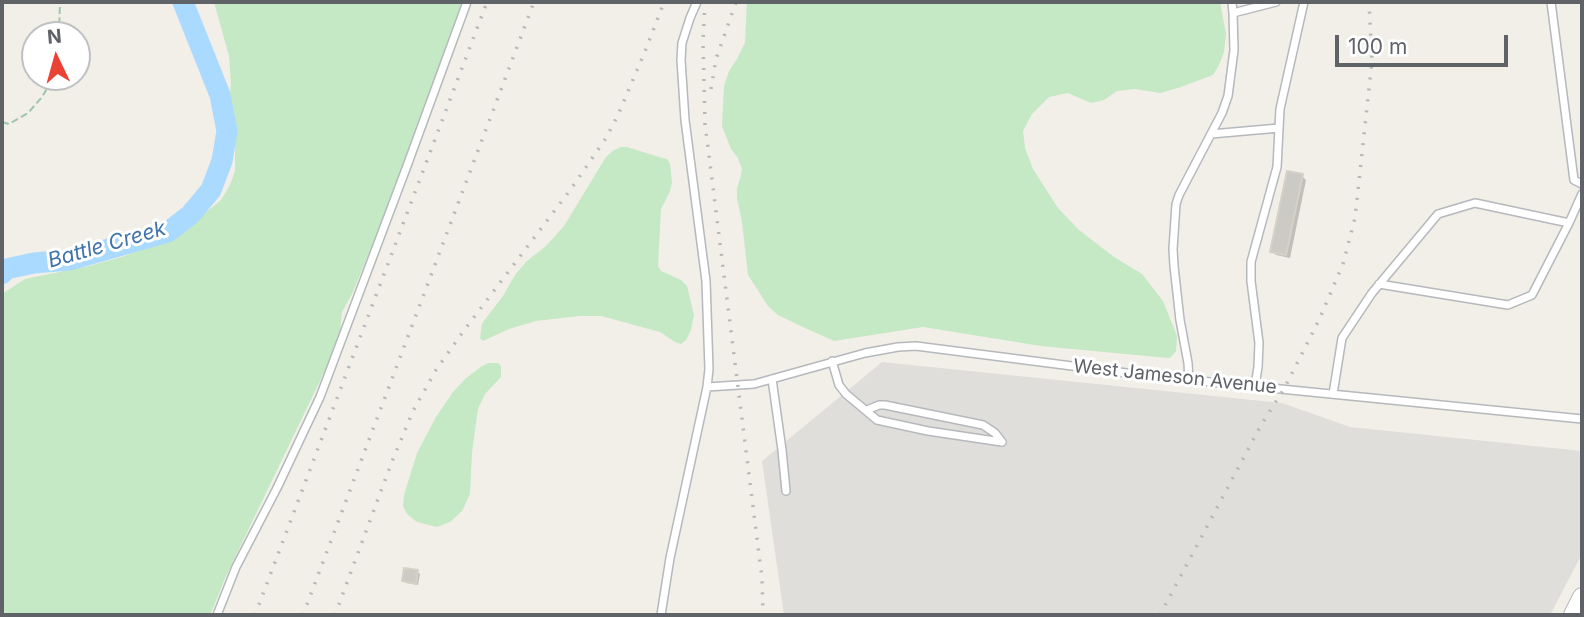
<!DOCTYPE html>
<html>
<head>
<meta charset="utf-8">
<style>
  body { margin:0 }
  #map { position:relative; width:1584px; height:617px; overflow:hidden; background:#f1efe8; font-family:Inter,sans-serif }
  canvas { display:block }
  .frame { position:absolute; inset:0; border:4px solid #5f6368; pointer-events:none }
  .north { position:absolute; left:21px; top:21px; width:70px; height:70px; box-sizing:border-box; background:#fff; border:2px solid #bfc1c3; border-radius:50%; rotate:355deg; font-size:19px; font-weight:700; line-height:28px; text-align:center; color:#5f6368 }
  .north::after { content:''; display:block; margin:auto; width:24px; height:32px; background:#ea4335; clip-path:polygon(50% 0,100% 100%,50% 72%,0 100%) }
  .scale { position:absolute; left:1335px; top:35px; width:173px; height:32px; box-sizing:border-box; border:4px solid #5f6368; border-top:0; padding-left:9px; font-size:21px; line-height:24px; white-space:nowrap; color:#5f6368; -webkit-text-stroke:5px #fff; paint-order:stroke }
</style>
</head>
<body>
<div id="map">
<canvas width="1584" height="617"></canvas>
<div class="frame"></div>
<div class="north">N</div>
<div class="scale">100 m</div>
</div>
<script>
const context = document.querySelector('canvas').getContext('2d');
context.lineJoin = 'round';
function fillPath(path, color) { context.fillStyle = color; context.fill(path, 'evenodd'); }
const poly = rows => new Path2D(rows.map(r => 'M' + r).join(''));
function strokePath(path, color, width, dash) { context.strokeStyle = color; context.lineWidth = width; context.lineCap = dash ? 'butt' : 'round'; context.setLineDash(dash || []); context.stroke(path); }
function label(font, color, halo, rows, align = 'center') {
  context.font = font + ' Inter,sans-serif'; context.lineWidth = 6; context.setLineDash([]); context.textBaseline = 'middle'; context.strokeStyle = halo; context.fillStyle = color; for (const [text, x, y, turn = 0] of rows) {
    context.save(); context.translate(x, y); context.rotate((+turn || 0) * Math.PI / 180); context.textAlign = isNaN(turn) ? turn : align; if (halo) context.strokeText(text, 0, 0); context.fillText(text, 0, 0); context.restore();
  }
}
fillPath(poly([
  [882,362,1282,403,1350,427,1582,451,1582,554,1550,615,784,615,762,461]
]), '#e0deda');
fillPath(poly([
  [214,2,462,2,388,207,352,294,342,312,340,333,331,358,226,576,210,615,2,615,2,294,25,279,89,266,125,256,179,234,221,200,230,185,235,171,235,145,229,102,231,84,229,56],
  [747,2,1220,2,1226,34,1224,52,1219,65,1213,75,1181,87,1160,93,1135,89,1117,91,1104,100,1091,103,1068,93,1049,97,1032,114,1023,131,1025,148,1033,169,1058,208,1079,230,1114,257,1142,274,1163,301,1177,336,1176,351,1170,358,1157,357,1041,346,923,327,834,341,805,328,778,315,768,306,748,275,742,222,737,198,737,188,740,179,742,169,738,158,731,149,722,126,724,86,729,71,737,59,745,43],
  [621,147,627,147,659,157,667,159,670,164,672,183,670,191,661,209,658,266,661,271,681,280,687,286,694,315,691,330,686,340,681,344,675,342,660,332,601,316,579,316,536,321,509,329,483,341,480,338,482,324,486,318,503,296,515,275,527,261,546,246,564,226,606,157,614,150],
  [489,363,498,363,501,366,501,377,485,394,478,409,472,452,470,494,462,511,450,522,437,527,417,522,407,514,403,506,404,495,417,453,436,417,453,392,465,379,482,366]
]), '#c5e8c5');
fillPath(poly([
  [1302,176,1306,180,1290,258,1276,255,1272,251],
  [417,572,420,574,418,585,406,583,403,581]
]), '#0003');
strokePath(poly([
  [2,274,6,269,34,263,70,260,168,232,190,215,211,190,222,161,227,131,220,95,183,2]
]), '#aadaff', 21);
const building = poly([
  [1287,171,1303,174,1286,255,1270,252,1287,171],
  [404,568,418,570,416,584,402,581,404,568]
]);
fillPath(building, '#cccac5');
strokePath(building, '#d6d1c6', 2);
const service = poly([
  [1551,2,1574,180,1582,184],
  [1233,13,1276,2],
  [1211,134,1279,128],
  [1379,284,1508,305,1532,295,1569,223],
  [832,361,839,385,846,394,877,420,928,431,1002,442],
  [772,379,782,450,786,491],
  [1189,380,1188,363,1180,320,1174,266,1173,249,1176,204,1179,195,1222,113,1228,96,1234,50,1233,13,1232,2],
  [1255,386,1258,367,1259,343,1251,281,1251,262,1277,167,1280,109,1304,2],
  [707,387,754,384,865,353,898,347,916,346,1150,376,1582,419],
  [1333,394,1342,338,1372,293,1438,214,1475,203,1569,223,1582,194],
  [867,410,879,405,885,405,983,425,995,433,1002,442],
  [217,615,236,567,277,488,320,397,407,166,467,2],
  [661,615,670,558,707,387,709,369,706,281,685,120,681,60,682,43,690,18,697,2]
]);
const tertiary = poly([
  [1573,615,1582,597]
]);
strokePath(service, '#b5b8bc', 10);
strokePath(tertiary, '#b5b8bc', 20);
strokePath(poly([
  [59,35,60,2],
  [2,122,9,124,28,113,42,97,54,77]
]), '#9cc7a9', 2, [7, 3.5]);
strokePath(service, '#fff', 7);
strokePath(tertiary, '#fff', 18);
strokePath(poly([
  [705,2,703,41,705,124,762,578,763,615],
  [711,89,716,59,736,2],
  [255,615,487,2],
  [303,615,534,2],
  [335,615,391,464,413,411,436,370,465,329,571,189,606,138,618,115,646,49,664,2],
  [1160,615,1261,425,1284,389,1319,320,1343,264,1355,218,1372,61,1369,2]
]), '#b6b7b8', 3.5, [2, 9]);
label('19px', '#5f6368', '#fff', [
  ["West Jameson Avenue",1175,377,6]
]);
label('italic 21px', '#4174aa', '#fff', [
  ["Battle Creek",107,245,-16]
]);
</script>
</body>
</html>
